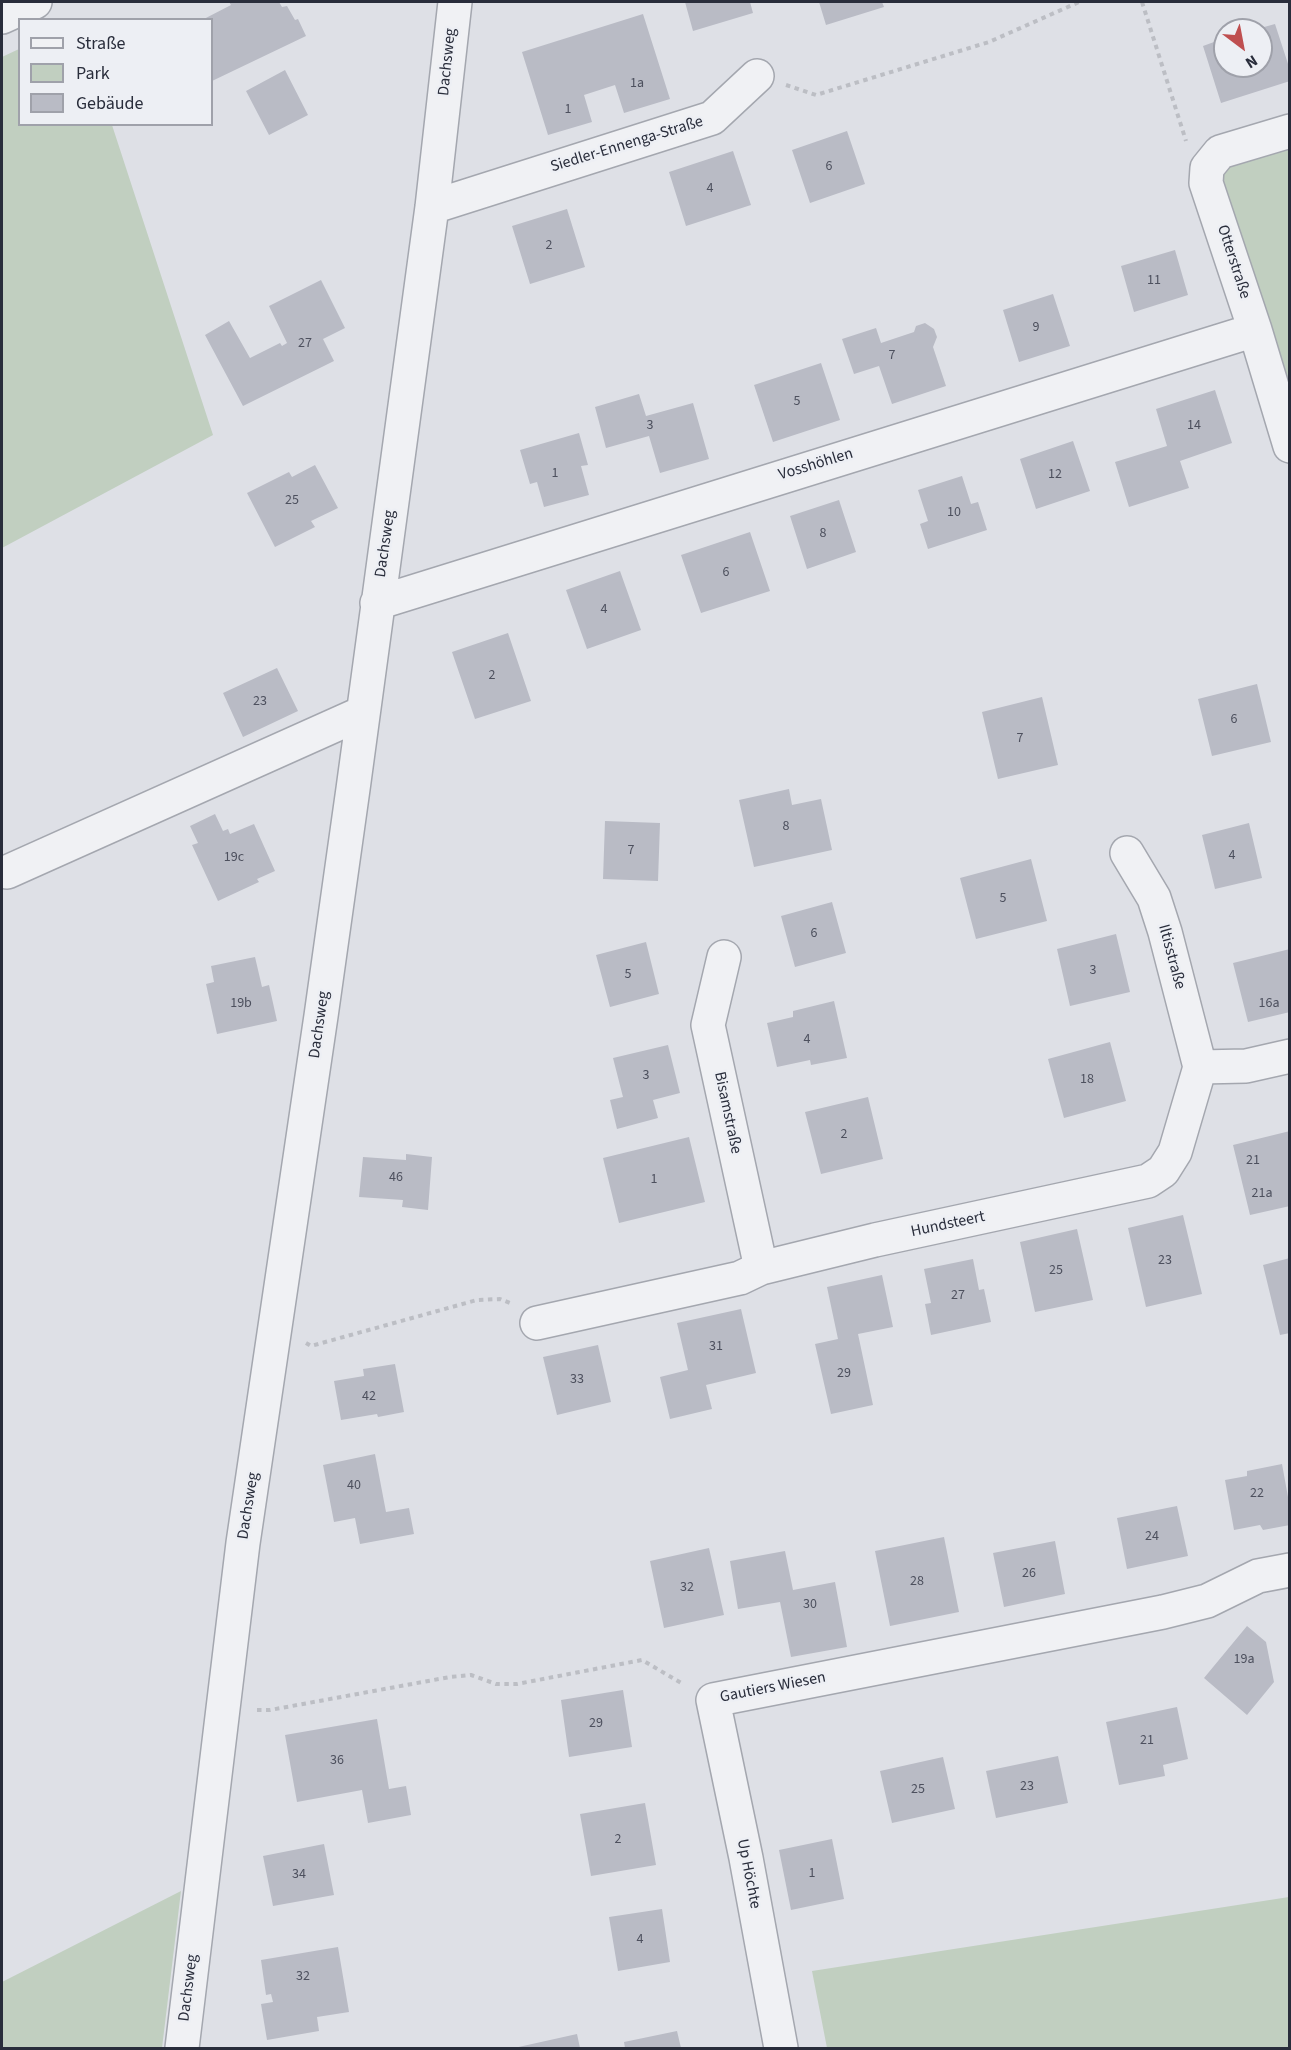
<!DOCTYPE html>
<html>
<head>
<meta charset="utf-8">
<style>
  body { margin:0 }
  #map { position:relative; width:1291px; height:2050px; overflow:hidden; background:#dee0e6; font-family:"Source Sans 3",sans-serif }
  canvas { display:block }
  .frame { position:absolute; inset:0; border:3px solid #292d3b; pointer-events:none }
  .legend { position:absolute; left:18px; top:18px; width:195px; height:108px; box-sizing:border-box; background:#edeff4; border:2px solid #9fa1aa; margin:0; padding:8px 10px; list-style:none; font-size:18px; color:#292d3b }
  .legend li { display:flex; align-items:center; gap:12px; height:30px }
  .legend b { width:30px; border:2px solid #9fa1aa }
  .north { position:absolute; left:1213px; top:18px; width:60px; height:60px; box-sizing:border-box; background:#edeff4; border:2px solid #9fa1aa; border-radius:50%; rotate:148deg; font-size:16px; font-weight:700; line-height:24px; text-align:center; color:#292d3b }
  .north::after { content:''; display:block; margin:auto; width:21px; height:27px; background:#bf4f50; clip-path:polygon(50% 0,100% 100%,50% 72%,0 100%) }
</style>
</head>
<body>
<div id="map">
<canvas width="1291" height="2050"></canvas>
<div class="frame"></div>
<ul class="legend">
<li><b style="height:8px;background:#f0f1f4"></b>Straße</li>
<li><b style="height:16px;background:#c1cfc0"></b>Park</li>
<li><b style="height:16px;background:#b9bbc5"></b>Gebäude</li>
</ul>
<div class="north">N</div>
</div>
<script>
const context = document.querySelector('canvas').getContext('2d');
context.lineJoin = 'round';
function fillPath(path, color) { context.fillStyle = color; context.fill(path, 'evenodd'); }
const poly = rows => new Path2D(rows.map(r => 'M' + r).join(''));
function strokePath(path, color, width, dash) { context.strokeStyle = color; context.lineWidth = width; context.lineCap = dash ? 'butt' : 'round'; context.setLineDash(dash || []); context.stroke(path); }
function label(font, color, halo, rows, align = 'center') {
  context.font = font + ' "Source Sans 3",sans-serif'; context.lineWidth = 5; context.setLineDash([]); context.textBaseline = 'middle'; context.strokeStyle = halo; context.fillStyle = color; for (const [text, x, y, turn = 0] of rows) {
    context.save(); context.translate(x, y); context.rotate((+turn || 0) * Math.PI / 180); context.textAlign = isNaN(turn) ? turn : align; if (halo) context.strokeText(text, 0, 0); context.fillText(text, 0, 0); context.restore();
  }
}
fillPath(poly([
  [19,49,20,124,112,125,213,435,2,548,2,57],
  [1289,131,1289,446,1207,168],
  [181,1891,162,2048,2,2048,2,1982],
  [1289,1897,1289,2048,827,2048,812,1971]
]), '#c1cfc0');
fillPath(poly([
  [229,2,279,2,282,7,287,6,295,20,298,19,306,36,212,81,212,20,202,20,231,5],
  [685,2,750,2,753,13,693,31],
  [819,2,882,2,884,7,826,25],
  [643,14,670,99,624,113,615,85,584,95,592,122,548,135,522,52],
  [1254,21,1256,30,1228,30],
  [1275,24,1290,70,1290,81,1221,103,1203,46,1225,38,1225,66,1261,66,1261,30,1257,29],
  [285,70,308,115,269,135,246,91],
  [847,131,865,184,810,203,792,150],
  [733,151,751,205,686,226,669,172],
  [567,209,585,267,530,284,512,226],
  [1175,250,1188,295,1134,312,1121,266],
  [321,280,345,328,323,339,334,361,243,406,205,335,229,321,250,358,280,343,282,346,287,343,269,306],
  [1053,294,1070,346,1019,362,1003,310],
  [925,323,934,329,937,337,933,347,946,386,892,404,879,366,854,374,842,339,876,328,881,343,914,332,916,326],
  [821,363,840,420,773,442,754,385],
  [1215,390,1232,443,1180,461,1189,488,1129,507,1115,462,1167,446,1156,409],
  [639,394,646,416,693,403,709,459,660,473,649,436,606,448,595,407],
  [579,433,588,465,581,466,589,495,544,507,537,482,530,484,520,450],
  [1073,441,1090,491,1036,509,1020,459],
  [315,465,338,508,311,521,315,527,275,547,247,493,289,472,292,477],
  [962,476,971,504,978,502,987,530,928,549,920,524,928,521,918,490],
  [839,500,856,552,807,569,790,516],
  [750,532,770,591,701,613,681,555],
  [620,571,641,630,587,649,566,590],
  [508,633,531,701,475,719,452,652],
  [277,668,298,711,243,737,223,693],
  [1257,684,1271,742,1212,756,1198,699],
  [1042,697,1058,765,998,779,982,712],
  [789,789,792,805,821,799,832,850,754,867,739,800],
  [215,814,223,831,228,829,230,834,254,824,275,871,257,879,259,882,218,901,192,845,198,843,190,826],
  [605,821,660,823,658,881,603,879],
  [1249,823,1262,878,1215,889,1202,835],
  [1031,859,1047,921,976,939,960,878],
  [832,902,846,953,795,967,781,916],
  [1116,934,1130,992,1070,1006,1057,949],
  [646,942,659,994,610,1007,596,955],
  [1290,949,1290,1012,1248,1022,1233,963],
  [255,957,262,987,269,985,277,1021,217,1034,206,984,214,982,211,966],
  [834,1001,847,1058,811,1065,810,1060,777,1067,767,1023,793,1017,793,1011],
  [1110,1042,1126,1101,1064,1118,1048,1059],
  [668,1045,680,1093,653,1100,658,1118,617,1129,610,1100,623,1097,613,1058],
  [868,1097,883,1159,821,1174,805,1112],
  [1290,1131,1290,1206,1250,1215,1233,1145],
  [689,1137,705,1202,619,1223,603,1158],
  [406,1154,432,1157,428,1210,402,1207,403,1200,359,1197,363,1157,406,1160],
  [1183,1215,1202,1294,1146,1307,1128,1228],
  [1077,1229,1093,1300,1035,1312,1020,1242],
  [1290,1258,1290,1333,1280,1335,1263,1265],
  [973,1259,979,1290,984,1289,991,1322,931,1335,925,1304,931,1303,924,1269],
  [882,1275,893,1327,858,1334,873,1405,831,1414,815,1344,838,1339,827,1287],
  [741,1309,756,1373,706,1385,712,1409,670,1419,660,1377,688,1370,677,1323],
  [598,1345,611,1402,557,1415,543,1357],
  [395,1364,404,1412,378,1417,377,1414,341,1420,334,1381,364,1376,363,1369],
  [375,1454,386,1512,409,1508,414,1534,360,1544,355,1518,334,1522,323,1465],
  [1282,1464,1290,1508,1290,1525,1263,1530,1260,1525,1234,1530,1225,1480,1247,1476,1247,1471],
  [1177,1506,1188,1556,1127,1569,1117,1518],
  [944,1537,959,1612,890,1626,875,1551],
  [1055,1541,1065,1594,1004,1607,993,1553],
  [709,1548,724,1615,664,1628,650,1561],
  [785,1551,793,1590,835,1582,847,1647,791,1657,780,1602,738,1609,730,1561],
  [1247,1626,1266,1642,1274,1682,1247,1715,1204,1678],
  [623,1690,632,1747,569,1757,561,1700],
  [1177,1707,1188,1759,1163,1765,1165,1776,1119,1785,1106,1722],
  [377,1719,389,1789,406,1786,411,1815,368,1823,362,1790,297,1802,285,1735],
  [1058,1756,1068,1803,996,1818,986,1771],
  [943,1757,955,1809,892,1823,880,1771],
  [645,1803,656,1865,591,1876,580,1814],
  [832,1839,844,1899,791,1910,779,1850],
  [324,1844,334,1895,273,1906,263,1856],
  [662,1909,670,1962,618,1971,609,1917],
  [338,1947,349,2012,317,2017,319,2031,267,2040,261,2004,273,2002,271,1994,266,1995,261,1960],
  [677,2031,681,2048,625,2048,624,2042],
  [577,2034,580,2048,514,2048]
]), '#b9bbc5');
const minor = poly([
  [2,17,35,2],
  [1290,131,1220,152,1207,168,1206,183,1255,330,1290,446],
  [432,207,712,118,757,76],
  [377,603,1255,330],
  [1127,853,1154,898,1165,932,1200,1067],
  [7,872,362,713],
  [724,957,708,1025,761,1268],
  [537,1323,740,1278,761,1268,875,1240,1148,1181,1163,1171,1175,1152,1200,1067,1246,1066,1290,1056],
  [182,2048,243,1543,321,1016,353,789,432,207,455,2],
  [781,2048,746,1858,713,1700,1163,1612,1207,1601,1258,1576,1290,1570]
]);
strokePath(minor, '#a4a7af', 36);
strokePath(poly([
  [1142,2,1186,141],
  [786,85,816,95,989,42,1079,2],
  [306,1343,311,1346,477,1300,500,1299,510,1303],
  [257,1710,270,1710,450,1677,471,1675,496,1684,517,1684,642,1660,683,1684]
]), '#bcbec4', 4, [4.5, 4.5]);
strokePath(minor, '#f0f1f4', 33);
label('14px', '#4d505e', null, [
  ["1a",637,84],
  ["1",568,110],
  ["6",829,167],
  ["4",710,189],
  ["2",549,246],
  ["11",1154,281],
  ["9",1036,328],
  ["27",305,344],
  ["7",892,356],
  ["5",797,402],
  ["3",650,426],
  ["14",1194,426],
  ["1",555,474],
  ["12",1055,475],
  ["25",292,501],
  ["10",954,513],
  ["8",823,534],
  ["6",726,573],
  ["4",604,610],
  ["2",492,676],
  ["23",260,702],
  ["6",1234,720],
  ["7",1020,739],
  ["8",786,827],
  ["7",631,851],
  ["4",1232,856],
  ["19c",234,858],
  ["5",1003,899],
  ["6",814,934],
  ["3",1093,971],
  ["5",628,975],
  ["19b",241,1004],
  ["16a",1269,1004],
  ["4",807,1040],
  ["3",646,1076],
  ["18",1087,1080],
  ["2",844,1135],
  ["21",1253,1161],
  ["46",396,1178],
  ["1",654,1180],
  ["21a",1262,1194],
  ["23",1165,1261],
  ["25",1056,1271],
  ["27",958,1296],
  ["31",716,1347],
  ["29",844,1374],
  ["33",577,1380],
  ["42",369,1397],
  ["40",354,1486],
  ["22",1257,1494],
  ["24",1152,1537],
  ["26",1029,1574],
  ["28",917,1582],
  ["32",687,1588],
  ["30",810,1605],
  ["19a",1244,1660],
  ["29",596,1724],
  ["21",1147,1741],
  ["36",337,1761],
  ["23",1027,1787],
  ["25",918,1790],
  ["2",618,1840],
  ["1",812,1874],
  ["34",299,1875],
  ["4",640,1940],
  ["32",303,1977]
]);
label('16px', '#292d3b', '#edeff4', [
  ["Dachsweg",448,62,-84],
  ["Siedler-Ennenga-Straße",627,145,-17],
  ["Otterstraße",1233,262,72],
  ["Vosshöhlen",816,465,-17],
  ["Dachsweg",386,544,-82],
  ["Iltisstraße",1171,957,75],
  ["Dachsweg",320,1025,-82],
  ["Bisamstraße",727,1113,78],
  ["Hundsteert",948,1225,-12],
  ["Dachsweg",249,1506,-81],
  ["Gautiers Wiesen",773,1688,-11],
  ["Up Höchte",748,1874,79],
  ["Dachsweg",189,1988,-83]
]);
</script>
</body>
</html>
